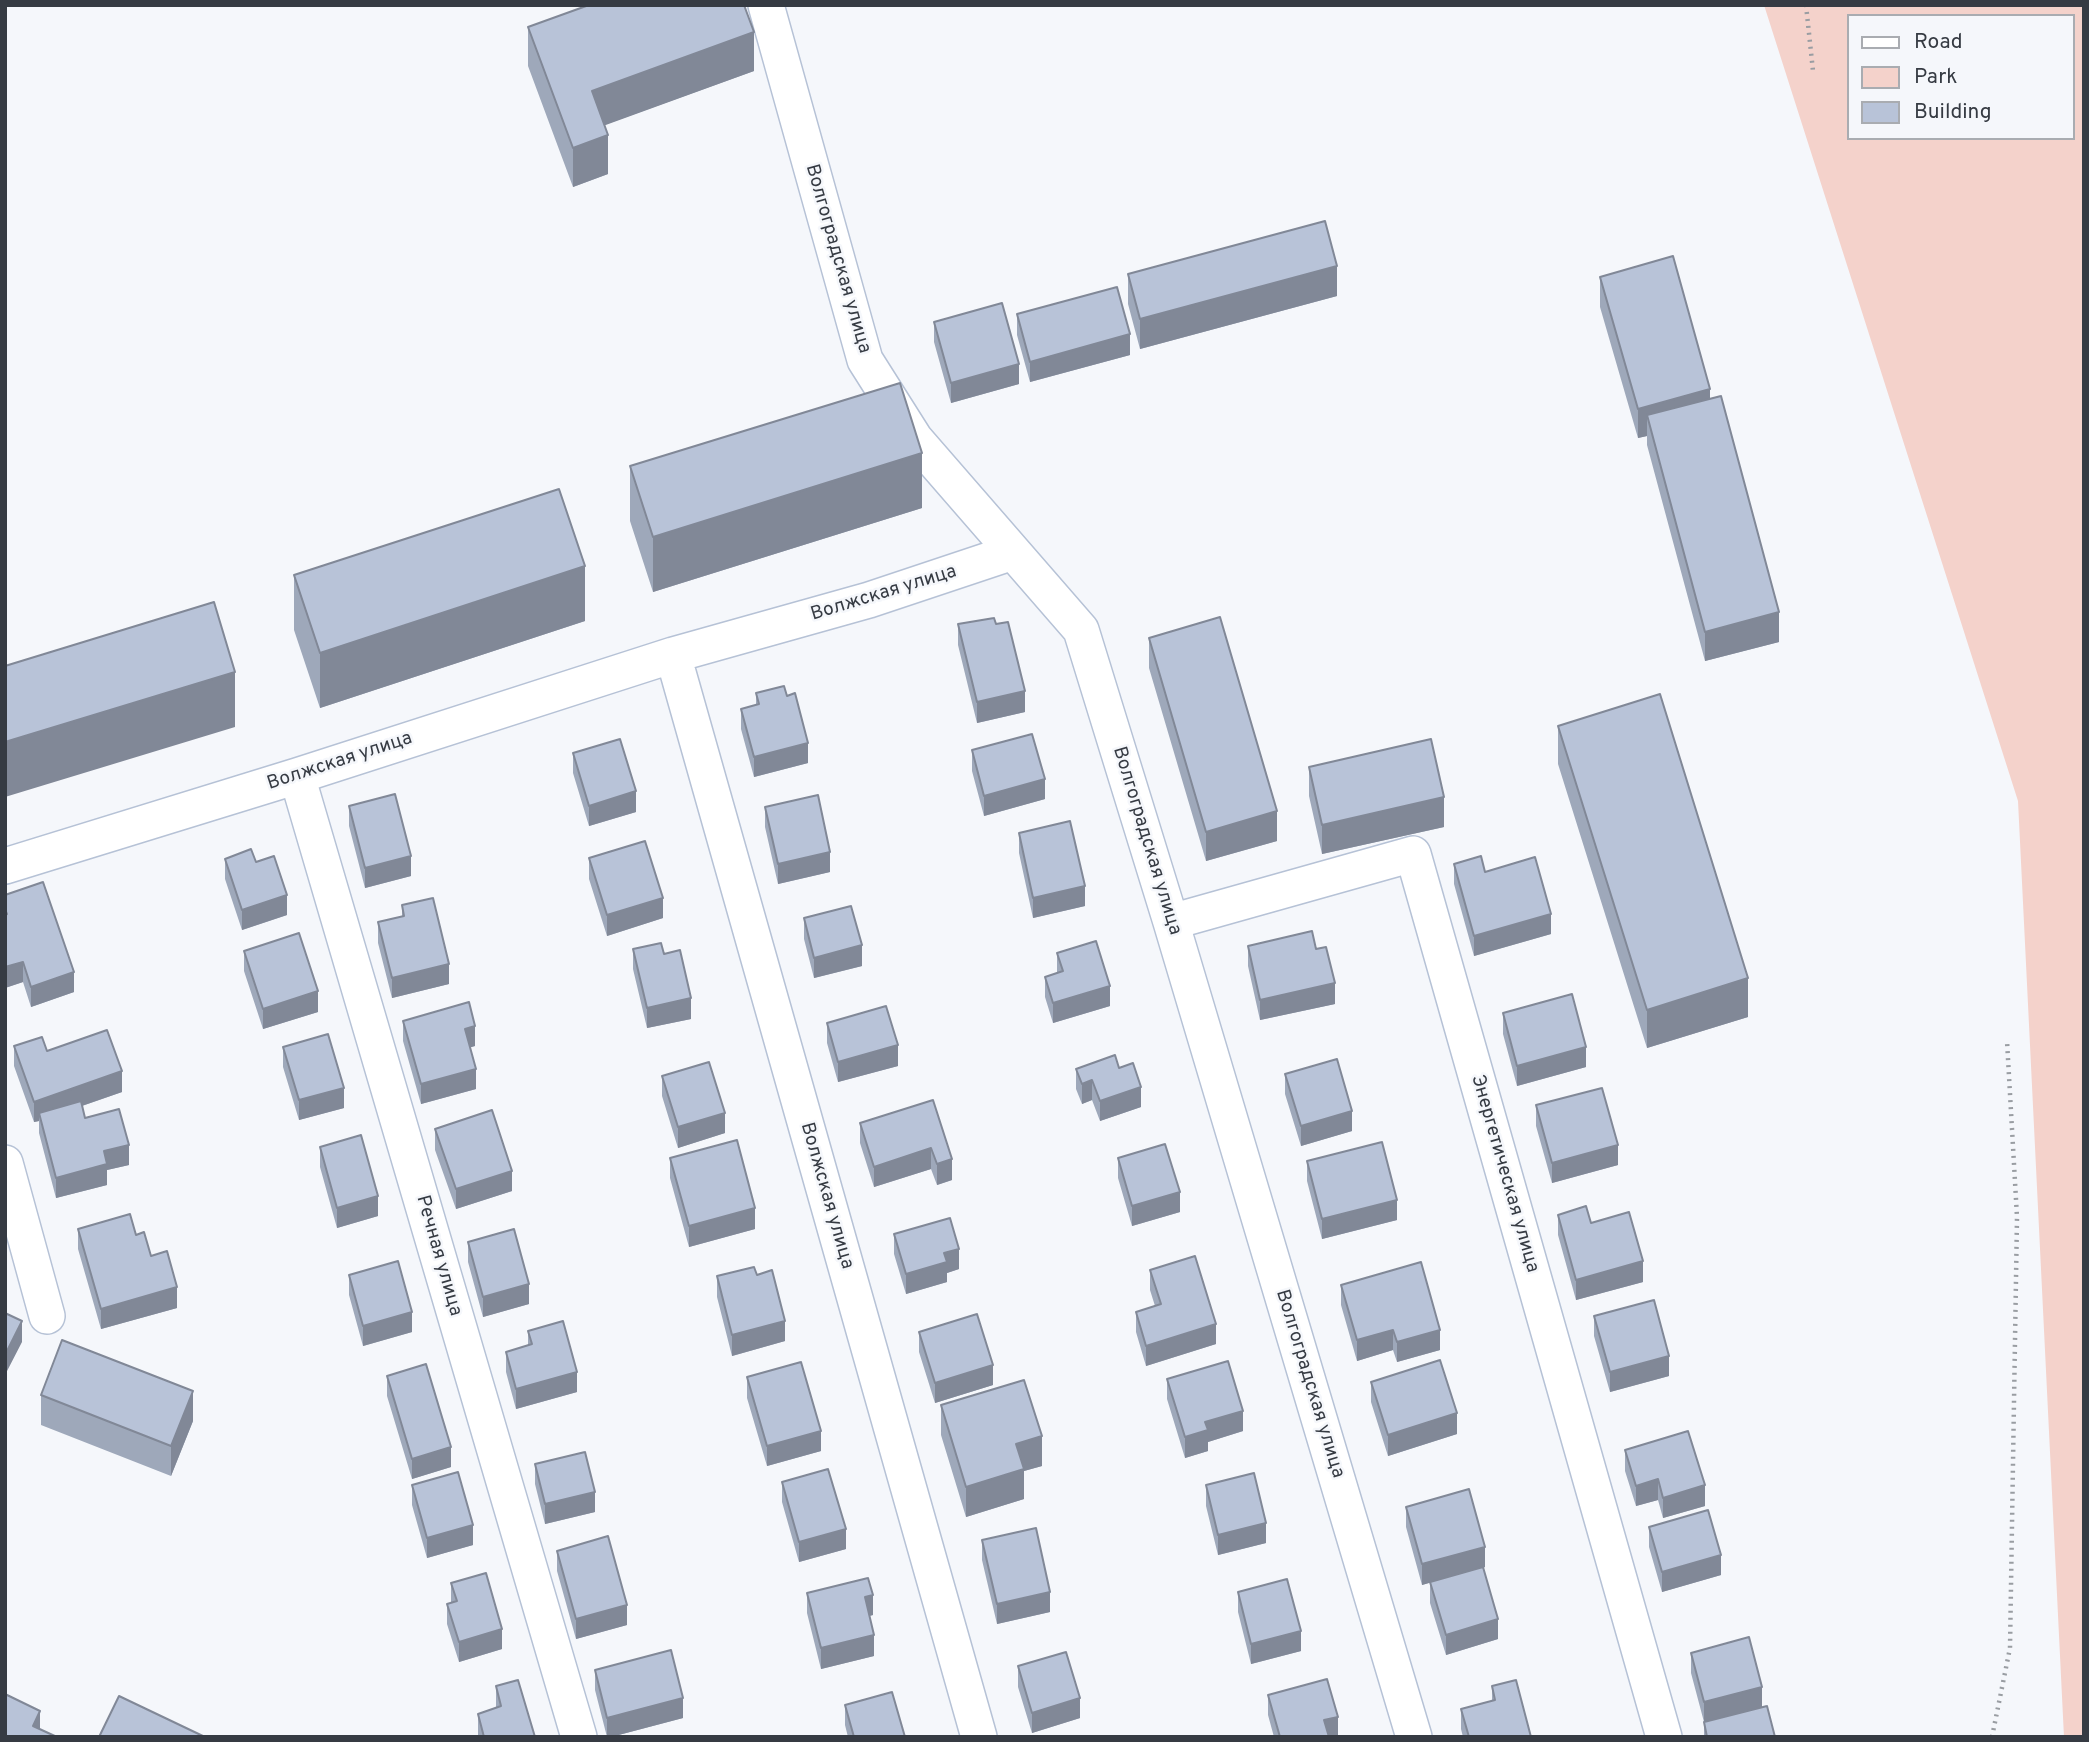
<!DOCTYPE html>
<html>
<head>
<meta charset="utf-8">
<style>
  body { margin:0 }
  #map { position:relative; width:2089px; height:1742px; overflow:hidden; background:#f5f7fb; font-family:Overpass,sans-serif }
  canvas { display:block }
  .frame { position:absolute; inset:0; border:7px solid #363b43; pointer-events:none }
  .legend { position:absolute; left:1847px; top:14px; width:228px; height:126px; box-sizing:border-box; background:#f5f7fb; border:2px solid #a9acb1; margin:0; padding:9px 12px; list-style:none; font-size:21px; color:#363b43 }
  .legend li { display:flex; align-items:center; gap:14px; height:35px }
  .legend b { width:35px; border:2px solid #a9acb1 }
</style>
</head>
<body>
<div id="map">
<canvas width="2089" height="1742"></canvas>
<div class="frame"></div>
<ul class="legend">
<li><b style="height:9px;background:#fff"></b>Road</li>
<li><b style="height:19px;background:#f4d2cb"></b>Park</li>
<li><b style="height:19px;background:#b8c3d8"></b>Building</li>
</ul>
</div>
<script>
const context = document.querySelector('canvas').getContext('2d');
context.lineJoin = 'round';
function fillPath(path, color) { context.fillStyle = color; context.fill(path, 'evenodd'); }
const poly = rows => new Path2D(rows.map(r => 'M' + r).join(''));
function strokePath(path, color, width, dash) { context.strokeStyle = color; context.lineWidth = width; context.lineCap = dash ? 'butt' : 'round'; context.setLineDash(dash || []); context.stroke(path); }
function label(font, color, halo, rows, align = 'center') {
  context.font = font + ' Overpass,sans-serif'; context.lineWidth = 5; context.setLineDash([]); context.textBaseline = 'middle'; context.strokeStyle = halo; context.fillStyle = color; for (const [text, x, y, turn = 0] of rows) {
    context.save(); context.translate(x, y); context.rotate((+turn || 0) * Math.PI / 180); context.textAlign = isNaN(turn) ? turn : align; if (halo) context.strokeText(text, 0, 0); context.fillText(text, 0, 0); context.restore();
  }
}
fillPath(poly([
  [1764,5,2084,5,2084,1737,2064,1737,2018,801],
  [1849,16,2073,16,2073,138,1849,138]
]), '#f4d2cb');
const minor = poly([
  [766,5,865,360,915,439,1081,630,1171,922,1414,1737],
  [673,655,979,1737],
  [297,776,579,1737],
  [5,866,297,776,673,655,869,600,1013,552],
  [1171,922,1413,854,1664,1737],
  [5,1163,47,1316]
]);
strokePath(minor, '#b6c2d6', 38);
strokePath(poly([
  [1806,5,1813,71],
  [1992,1737,2010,1648,2017,1217,2007,1041]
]), '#999da2', 4.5, [2, 5]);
strokePath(minor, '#fff', 35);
fillPath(poly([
  [528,27,754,71,604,125,608,174,573,187,528,66],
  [1128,274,1337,296,1140,349,1128,304],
  [1600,277,1710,399,1779,642,1705,661,1647,445,1647,436,1638,438,1600,307],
  [1017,314,1130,355,1030,382,1017,335],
  [934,322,1019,384,951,403,934,342],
  [630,466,922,508,653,592,630,521],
  [294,575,585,621,320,708,294,630],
  [958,624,996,624,1025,712,977,723,958,645],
  [1149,638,1277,841,1206,861,1149,668],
  [756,693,808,763,754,777,741,729,741,709,756,705],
  [1558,726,1748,1017,1647,1048,1558,764],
  [972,750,1045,799,984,816,972,771],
  [573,753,636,812,589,826,573,773],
  [1309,767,1444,827,1322,854,1309,796],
  [349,806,411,876,365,888,349,826],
  [765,807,830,872,778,884,765,827],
  [1019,833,1085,906,1033,918,1019,853],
  [589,858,663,918,607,936,589,879],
  [225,859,256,862,287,915,242,930,225,879],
  [1454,864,1485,872,1551,934,1474,956,1454,884],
  [5,895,74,992,31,1007,23,982,5,988],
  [402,905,449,984,392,998,378,943,378,922,402,917],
  [804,918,862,966,814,978,804,939],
  [1248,946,1335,1004,1260,1020,1248,966],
  [633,949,664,954,691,1019,647,1028,633,969],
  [244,951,318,1012,263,1029,244,971],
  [1057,953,1110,1006,1053,1023,1045,997,1045,977,1057,973],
  [1503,1013,1586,1067,1517,1086,1503,1034],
  [403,1021,475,1046,470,1047,476,1089,421,1104,403,1041],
  [827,1023,898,1066,838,1082,827,1043],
  [14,1046,47,1051,122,1092,82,1106,85,1118,129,1165,107,1170,107,1185,56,1198,39,1133,39,1121,34,1122,14,1066],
  [283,1047,344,1108,299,1120,283,1067],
  [1119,1068,1141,1107,1100,1121,1092,1100,1082,1104,1076,1089,1076,1069],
  [1285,1074,1352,1131,1301,1146,1285,1094],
  [662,1076,725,1133,678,1148,662,1096],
  [933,1100,952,1180,937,1185,931,1169,874,1187,860,1143,860,1123],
  [1536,1105,1618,1165,1552,1183,1536,1126],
  [435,1129,512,1191,456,1209,435,1150],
  [320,1147,378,1216,337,1228,320,1167],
  [670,1158,755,1229,689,1247,670,1178],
  [1118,1158,1180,1212,1132,1226,1118,1178],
  [1307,1161,1397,1220,1322,1239,1307,1181],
  [1558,1215,1591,1223,1643,1282,1576,1300,1558,1235],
  [78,1229,136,1235,151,1256,177,1308,101,1329,78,1249],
  [894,1234,959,1269,947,1273,947,1282,906,1294,894,1254],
  [468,1242,529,1304,483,1317,468,1262],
  [1150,1270,1216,1344,1146,1366,1136,1332,1136,1312,1155,1306,1150,1290],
  [349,1275,412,1332,363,1346,349,1295],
  [757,1275,785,1341,732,1356,717,1297,717,1276],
  [1341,1285,1440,1350,1397,1362,1393,1350,1357,1361,1341,1305],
  [1594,1316,1669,1376,1610,1392,1594,1336],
  [528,1331,577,1392,516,1409,506,1372,506,1352,528,1345],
  [919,1332,993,1385,935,1403,919,1352],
  [387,1376,451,1467,412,1479,387,1396],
  [747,1377,821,1451,767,1466,747,1398],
  [1167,1379,1243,1431,1208,1442,1208,1451,1185,1458,1167,1399],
  [1371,1382,1457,1434,1388,1456,1371,1402],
  [41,1395,193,1421,171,1476,41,1425],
  [941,1405,1042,1466,1024,1471,1024,1499,966,1517,941,1435],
  [1625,1450,1705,1506,1663,1518,1658,1500,1636,1506,1625,1471],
  [535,1464,595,1512,545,1524,535,1484],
  [782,1482,846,1549,799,1562,782,1502],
  [412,1485,473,1545,427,1558,412,1505],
  [1206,1485,1266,1543,1218,1555,1206,1506],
  [1406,1507,1485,1567,1483,1568,1498,1639,1446,1655,1430,1603,1430,1582,1435,1581,1422,1585,1406,1527],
  [1649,1527,1721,1575,1662,1592,1649,1547],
  [982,1540,1050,1612,997,1624,982,1560],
  [557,1551,627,1625,576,1639,557,1571],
  [451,1583,502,1649,459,1662,447,1624,447,1604,451,1603],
  [1238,1592,1301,1651,1251,1664,1238,1612],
  [807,1593,873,1615,869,1616,874,1656,821,1669,807,1613],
  [1691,1653,1762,1707,1775,1737,1704,1737,1704,1722,1691,1673],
  [1018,1666,1080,1718,1032,1733,1018,1687],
  [595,1670,683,1718,611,1737,607,1737,595,1690],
  [496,1686,535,1737,478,1737,478,1714,496,1708],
  [1492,1686,1531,1737,1463,1737,1461,1729,1461,1709,1492,1701],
  [1268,1695,1338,1737,1274,1737,1268,1715],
  [845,1705,905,1737,848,1737,845,1725]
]), '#9ea8ba');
fillPath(poly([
  [754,32,754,71,592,130,592,91],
  [608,135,608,174,573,187,573,148],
  [1337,266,1337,296,1140,349,1140,319],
  [1130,334,1130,355,1030,382,1030,362],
  [1019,364,1019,384,951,403,951,383],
  [1710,389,1710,418,1647,415,1647,436,1638,438,1638,409],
  [922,453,922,508,653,592,653,537],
  [585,566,585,621,320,708,320,653],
  [1779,612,1779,642,1705,661,1705,632],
  [235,672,235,727,5,797,5,742],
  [1025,691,1025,712,977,723,977,702],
  [808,743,808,763,754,777,754,757],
  [1045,779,1045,799,984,816,984,796],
  [636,791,636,812,589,826,589,806],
  [1444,797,1444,827,1322,854,1322,825],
  [1277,811,1277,841,1206,861,1206,832],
  [830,852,830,872,778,884,778,864],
  [411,856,411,876,365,888,365,868],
  [1085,886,1085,906,1033,918,1033,898],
  [287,895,287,915,242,930,242,910],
  [663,898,663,918,607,936,607,915],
  [1551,914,1551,934,1474,956,1474,936],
  [862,945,862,966,814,978,814,958],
  [23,962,23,982,5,988,5,967],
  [449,964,449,984,392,998,392,978],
  [74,972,74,992,31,1007,31,987],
  [1748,978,1748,1017,1647,1048,1647,1010],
  [1335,983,1335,1004,1260,1020,1260,1000],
  [1110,986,1110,1006,1053,1023,1053,1003],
  [318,991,318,1012,263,1029,263,1009],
  [691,998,691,1019,647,1028,647,1008],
  [475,1026,475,1046,465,1049,465,1029],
  [898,1045,898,1066,838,1082,838,1062],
  [1586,1047,1586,1067,1517,1086,1517,1066],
  [476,1069,476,1089,421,1104,421,1084],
  [122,1071,122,1092,41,1120,39,1113,39,1121,34,1122,34,1102],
  [1092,1080,1092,1100,1082,1104,1082,1084],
  [1141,1087,1141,1107,1100,1121,1100,1101],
  [344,1088,344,1108,299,1120,299,1100],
  [1352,1111,1352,1131,1301,1146,1301,1126],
  [725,1113,725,1133,678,1148,678,1127],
  [129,1145,129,1165,107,1170,107,1185,56,1198,56,1178,104,1151],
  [1618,1145,1618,1165,1552,1183,1552,1163],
  [931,1148,931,1169,874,1187,874,1167],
  [952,1159,952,1180,937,1185,937,1164],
  [512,1171,512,1191,456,1209,456,1189],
  [1180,1192,1180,1212,1132,1226,1132,1206],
  [378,1196,378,1216,337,1228,337,1208],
  [1397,1200,1397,1220,1322,1239,1322,1219],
  [755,1208,755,1229,689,1247,689,1226],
  [959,1249,959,1269,947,1273,947,1282,906,1294,906,1274,944,1253],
  [1643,1261,1643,1282,1576,1300,1576,1280],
  [529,1284,529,1304,483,1317,483,1297],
  [177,1287,177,1308,101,1329,101,1309],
  [412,1312,412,1332,363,1346,363,1326],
  [22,1321,22,1342,5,1375,5,1355],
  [785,1321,785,1341,732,1356,732,1335],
  [1216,1324,1216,1344,1146,1366,1146,1346],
  [1393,1330,1393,1350,1357,1361,1357,1340],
  [1440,1330,1440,1350,1397,1362,1397,1342],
  [1669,1356,1669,1376,1610,1392,1610,1372],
  [993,1365,993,1385,935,1403,935,1383],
  [577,1372,577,1392,516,1409,516,1389],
  [193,1391,193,1421,171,1476,171,1446],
  [1243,1411,1243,1431,1208,1442,1208,1451,1185,1458,1185,1437,1205,1422],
  [1457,1413,1457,1434,1388,1456,1388,1435],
  [821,1431,821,1451,767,1466,767,1446],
  [1042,1436,1042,1466,1024,1471,1024,1499,966,1517,966,1487,1016,1444],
  [451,1447,451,1467,412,1479,412,1459],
  [1658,1479,1658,1500,1636,1506,1636,1486],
  [1705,1485,1705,1506,1663,1518,1663,1498],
  [595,1492,595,1512,545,1524,545,1504],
  [1266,1523,1266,1543,1218,1555,1218,1535],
  [473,1525,473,1545,427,1558,427,1538],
  [846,1529,846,1549,799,1562,799,1542],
  [1485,1547,1485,1567,1422,1585,1422,1564],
  [1721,1555,1721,1575,1662,1592,1662,1572],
  [1050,1592,1050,1612,997,1624,997,1604],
  [873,1595,873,1615,865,1617,865,1597],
  [627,1605,627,1625,576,1639,576,1619],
  [1498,1619,1498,1639,1446,1655,1446,1635],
  [502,1629,502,1649,459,1662,459,1642],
  [1301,1631,1301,1651,1251,1664,1251,1644],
  [874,1635,874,1656,821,1669,821,1648],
  [1762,1687,1762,1707,1704,1723,1704,1702],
  [683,1698,683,1718,611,1737,607,1737,607,1718],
  [1080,1698,1080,1718,1032,1733,1032,1713],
  [40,1711,40,1731,33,1726],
  [1338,1717,1338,1737,1324,1737,1324,1720]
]), '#818897');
const building = poly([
  [589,5,744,5,754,32,592,91,608,135,573,148,528,27,589,5],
  [1325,221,1337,266,1140,319,1128,274,1325,221],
  [1673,256,1710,389,1638,409,1600,277,1673,256],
  [1117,287,1130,334,1030,362,1017,314,1117,287],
  [1002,303,1019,364,951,383,934,322,1002,303],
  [900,383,922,453,653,537,630,466,900,383],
  [1721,396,1779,612,1705,632,1647,415,1721,396],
  [559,489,585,566,320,653,294,575,559,489],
  [214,602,235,672,5,742,5,666,214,602],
  [1220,617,1277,811,1206,832,1149,638,1220,617],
  [994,618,996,624,1008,622,1025,691,977,702,958,624,994,618],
  [784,686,787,696,795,693,808,743,754,757,741,709,759,704,756,693,784,686],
  [1660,694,1748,978,1647,1010,1558,726,1660,694],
  [1032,734,1045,779,984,796,972,750,1032,734],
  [620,739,636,791,589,806,573,753,620,739],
  [1431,739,1444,797,1322,825,1309,767,1431,739],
  [395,794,411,856,365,868,349,806,395,794],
  [818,795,830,852,778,864,765,807,818,795],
  [1070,821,1085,886,1033,898,1019,833,1070,821],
  [645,841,663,898,607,915,589,858,645,841],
  [251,849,256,862,274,856,287,895,242,910,225,859,251,849],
  [1481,856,1485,872,1535,857,1551,914,1474,936,1454,864,1481,856],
  [43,882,74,972,31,987,23,962,5,967,5,915,7,914,5,909,5,895,43,882],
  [433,898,449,964,392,978,378,922,404,916,402,905,433,898],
  [851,906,862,945,814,958,804,918,851,906],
  [1312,931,1316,949,1326,947,1335,983,1260,1000,1248,946,1312,931],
  [299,933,318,991,263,1009,244,951,299,933],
  [1096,941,1110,986,1053,1003,1045,977,1063,971,1057,953,1096,941],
  [661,943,664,954,680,950,691,998,647,1008,633,949,661,943],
  [1572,994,1586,1047,1517,1066,1503,1013,1572,994],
  [469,1002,475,1026,465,1029,476,1069,421,1084,403,1021,469,1002],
  [886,1006,898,1045,838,1062,827,1023,886,1006],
  [107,1030,122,1071,34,1102,14,1046,42,1037,47,1051,107,1030],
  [328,1034,344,1088,299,1100,283,1047,328,1034],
  [1115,1055,1119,1068,1133,1063,1141,1087,1100,1101,1092,1080,1082,1084,1076,1069,1115,1055],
  [1337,1059,1352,1111,1301,1126,1285,1074,1337,1059],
  [709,1062,725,1113,678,1127,662,1076,709,1062],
  [1602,1088,1618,1145,1552,1163,1536,1105,1602,1088],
  [933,1100,952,1159,937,1164,931,1148,874,1167,860,1123,933,1100],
  [81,1101,85,1118,119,1109,129,1145,104,1151,107,1164,56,1178,39,1113,81,1101],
  [492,1110,512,1171,456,1189,435,1129,492,1110],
  [361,1135,378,1196,337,1208,320,1147,361,1135],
  [737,1140,755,1208,689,1226,670,1158,737,1140],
  [1382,1142,1397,1200,1322,1219,1307,1161,1382,1142],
  [1165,1144,1180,1192,1132,1206,1118,1158,1165,1144],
  [1586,1206,1591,1223,1629,1212,1643,1261,1576,1280,1558,1215,1586,1206],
  [130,1214,136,1235,144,1232,151,1256,167,1251,177,1287,101,1309,78,1229,130,1214],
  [950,1218,959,1249,944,1253,947,1262,906,1274,894,1234,950,1218],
  [514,1229,529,1284,483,1297,468,1242,514,1229],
  [1195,1256,1216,1324,1146,1346,1136,1312,1161,1304,1150,1270,1195,1256],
  [398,1261,412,1312,363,1326,349,1275,398,1261],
  [1421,1262,1440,1330,1397,1342,1393,1330,1357,1340,1341,1285,1421,1262],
  [754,1267,757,1275,772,1270,785,1321,732,1335,717,1276,754,1267],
  [1654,1300,1669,1356,1610,1372,1594,1316,1654,1300],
  [5,1313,22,1321,5,1355,5,1313],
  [977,1314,993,1365,935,1383,919,1332,977,1314],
  [563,1321,577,1372,516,1389,506,1352,532,1344,528,1331,563,1321],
  [62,1340,193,1391,171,1446,41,1395,62,1340],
  [1440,1360,1457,1413,1388,1435,1371,1382,1440,1360],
  [1228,1361,1243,1411,1205,1422,1208,1430,1185,1437,1167,1379,1228,1361],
  [801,1362,821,1431,767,1446,747,1377,801,1362],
  [426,1364,451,1447,412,1459,387,1376,426,1364],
  [1024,1380,1042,1436,1016,1444,1024,1469,966,1487,941,1405,1024,1380],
  [1688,1431,1705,1485,1663,1498,1658,1479,1636,1486,1625,1450,1688,1431],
  [585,1452,595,1492,545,1504,535,1464,585,1452],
  [828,1469,846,1529,799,1542,782,1482,828,1469],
  [458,1472,473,1525,427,1538,412,1485,458,1472],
  [1254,1473,1266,1523,1218,1535,1206,1485,1254,1473],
  [1469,1489,1485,1547,1422,1564,1406,1507,1469,1489],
  [1708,1510,1721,1555,1662,1572,1649,1527,1708,1510],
  [1036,1528,1050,1592,997,1604,982,1540,1036,1528],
  [608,1536,627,1605,576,1619,557,1551,608,1536],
  [1483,1567,1498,1619,1446,1635,1430,1582,1483,1567],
  [486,1573,502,1629,459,1642,447,1604,457,1601,451,1583,486,1573],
  [868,1578,873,1595,865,1597,874,1635,821,1648,807,1593,868,1578],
  [1287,1579,1301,1631,1251,1644,1238,1592,1287,1579],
  [1749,1637,1762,1687,1704,1702,1691,1653,1749,1637],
  [671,1650,683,1698,607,1718,595,1670,671,1650],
  [1066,1652,1080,1698,1032,1713,1018,1666,1066,1652],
  [1327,1679,1338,1717,1324,1720,1329,1737,1280,1737,1268,1695,1327,1679],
  [518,1680,535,1737,484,1737,478,1714,501,1706,496,1686,518,1680],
  [1516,1680,1531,1737,1469,1737,1461,1709,1495,1700,1492,1686,1516,1680],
  [892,1692,905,1737,854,1737,845,1705,892,1692],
  [5,1694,40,1711,33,1726,57,1737,5,1737,5,1694],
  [119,1696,205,1737,99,1737,119,1696],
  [1767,1706,1775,1737,1707,1737,1704,1722,1767,1706]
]);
fillPath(building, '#b8c3d8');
strokePath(building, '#818897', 2);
label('19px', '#363b43', '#f5f7fb', [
  ["Волгоградская улица",837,259,74],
  ["Волжская улица",884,594,-17],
  ["Волжская улица",340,762,-18],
  ["Волгоградская улица",1146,841,73],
  ["Энергетическая улица",1504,1174,74],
  ["Волжская улица",826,1196,74],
  ["Речная улица",438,1256,74],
  ["Волгоградская улица",1309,1384,73]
]);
</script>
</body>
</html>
